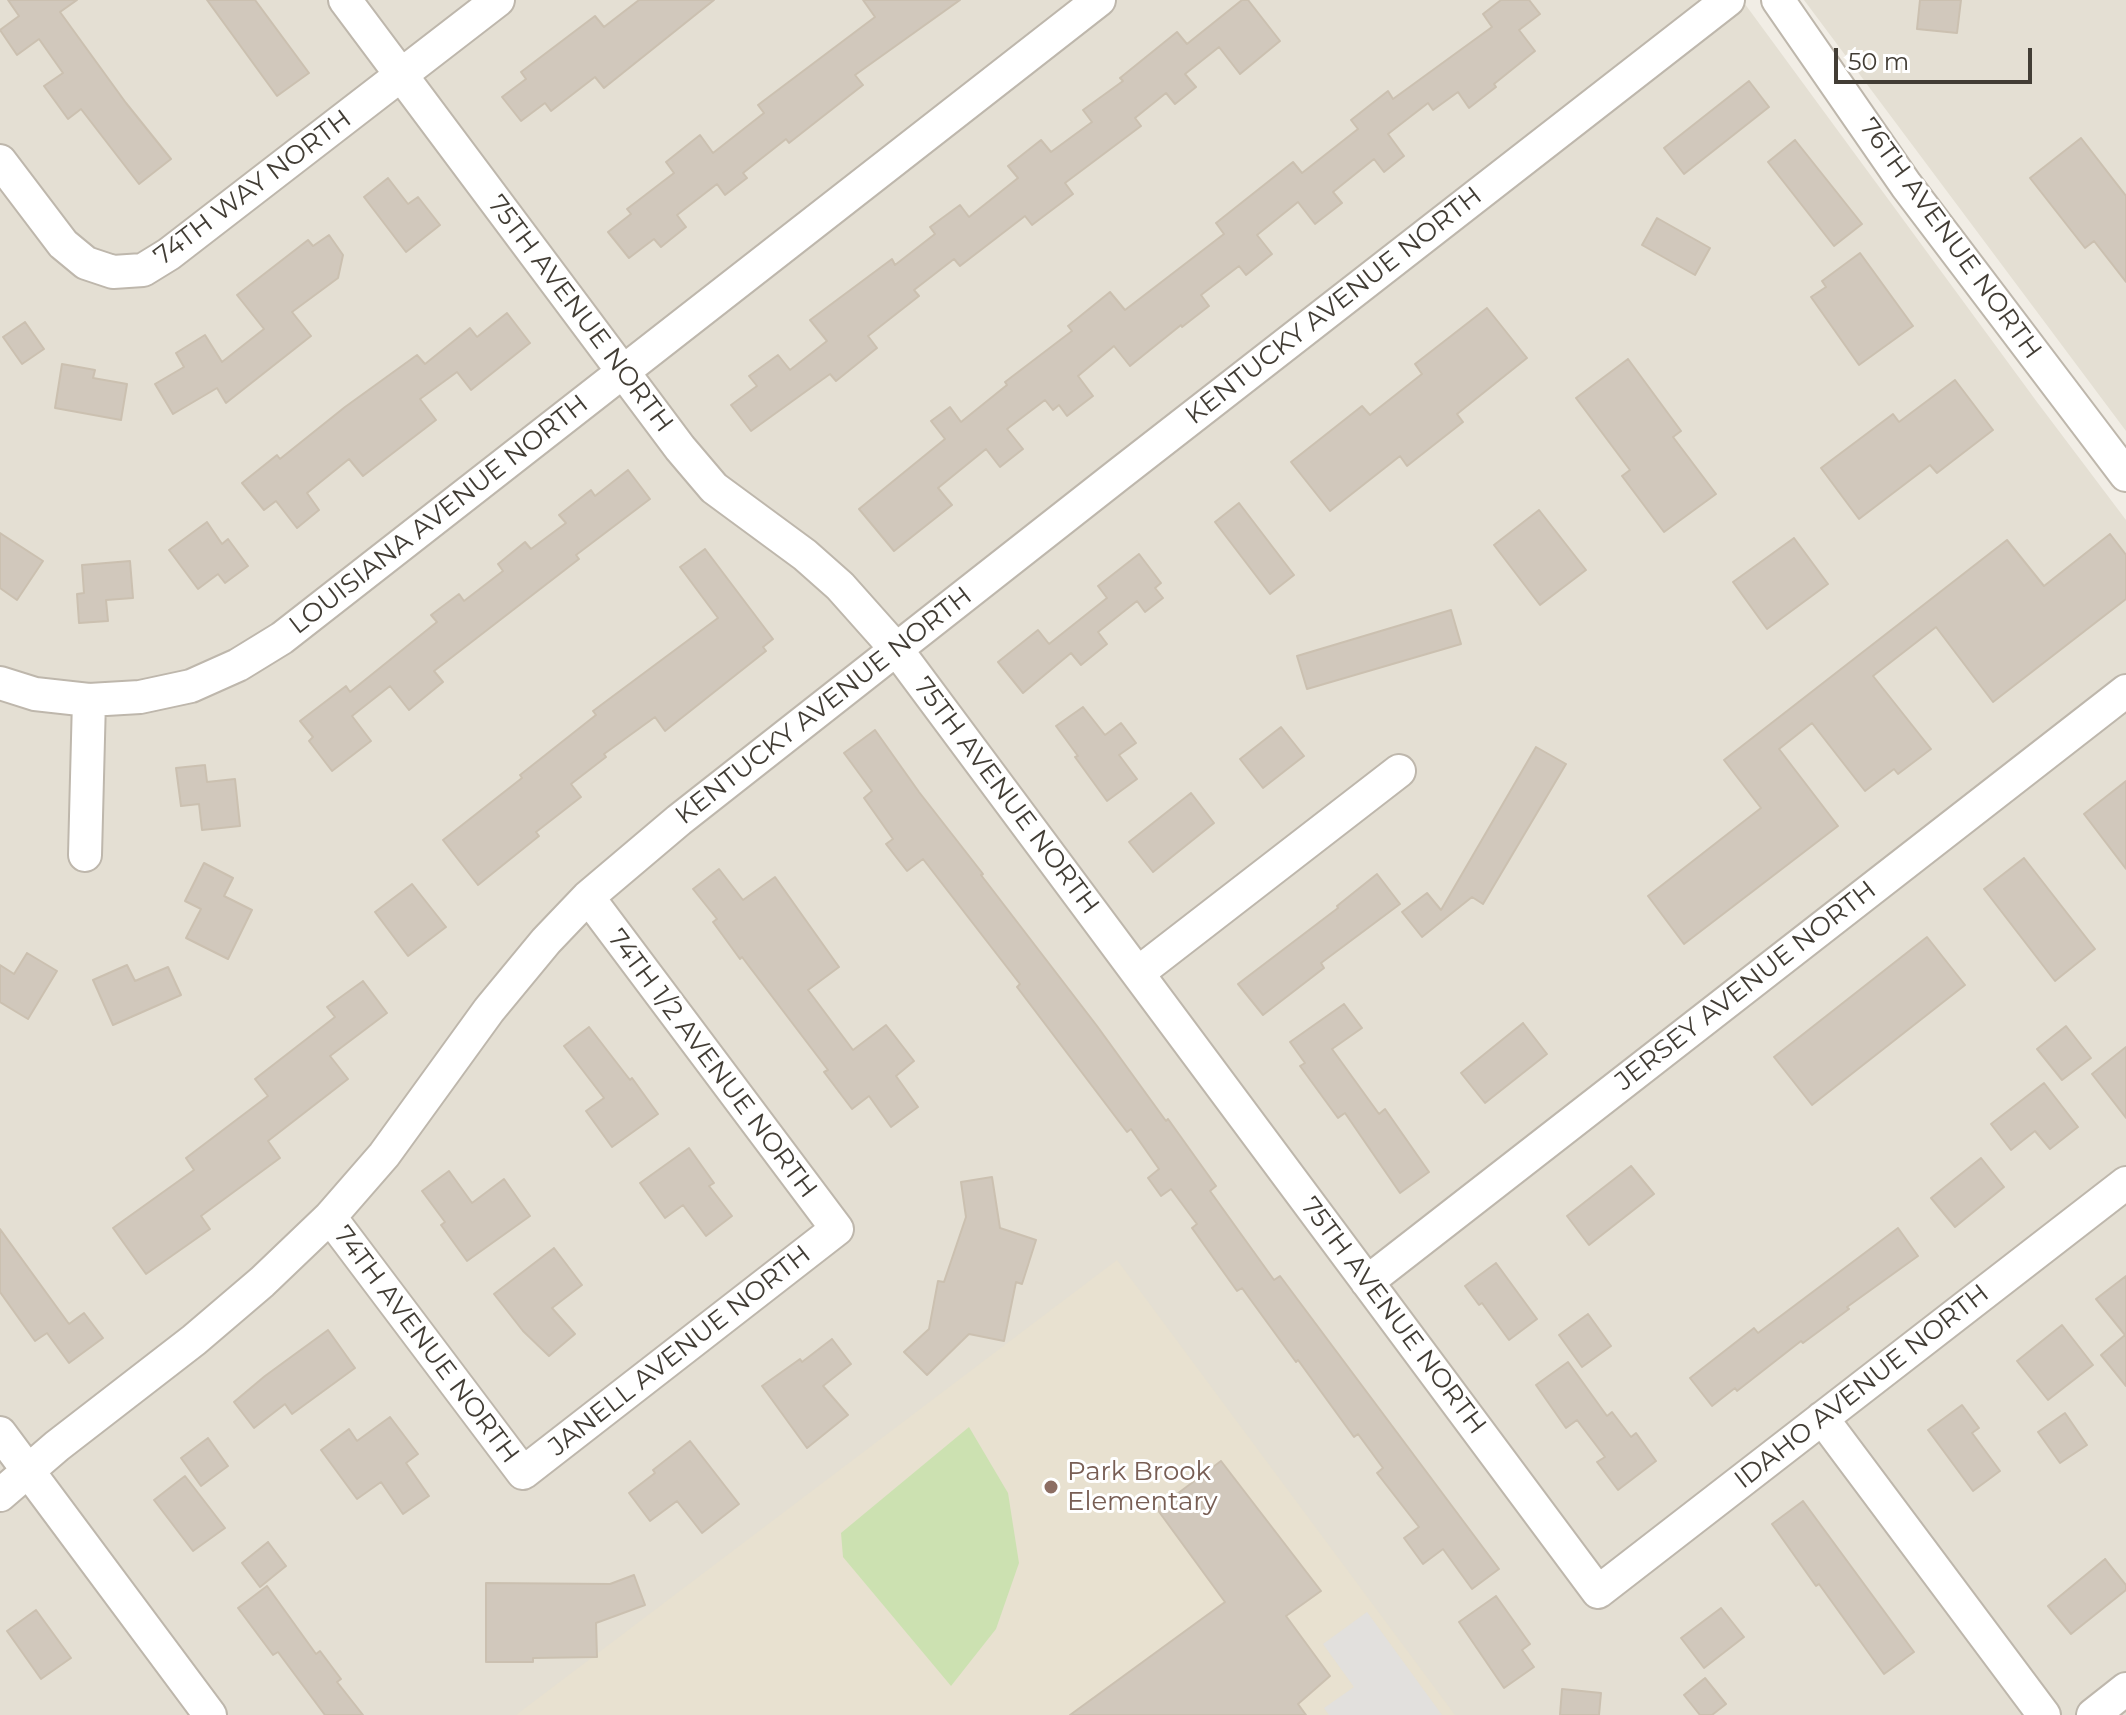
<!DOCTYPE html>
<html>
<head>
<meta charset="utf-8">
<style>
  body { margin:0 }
  #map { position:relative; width:2126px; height:1715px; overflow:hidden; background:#f1ede5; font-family:Montserrat,sans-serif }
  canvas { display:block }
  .scale { position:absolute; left:1834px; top:48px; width:198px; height:36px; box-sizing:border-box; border:4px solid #423d35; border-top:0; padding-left:10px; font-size:24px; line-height:28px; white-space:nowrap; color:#423d35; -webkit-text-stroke:6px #fff; paint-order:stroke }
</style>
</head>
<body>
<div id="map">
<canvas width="2126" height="1715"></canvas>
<div class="scale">50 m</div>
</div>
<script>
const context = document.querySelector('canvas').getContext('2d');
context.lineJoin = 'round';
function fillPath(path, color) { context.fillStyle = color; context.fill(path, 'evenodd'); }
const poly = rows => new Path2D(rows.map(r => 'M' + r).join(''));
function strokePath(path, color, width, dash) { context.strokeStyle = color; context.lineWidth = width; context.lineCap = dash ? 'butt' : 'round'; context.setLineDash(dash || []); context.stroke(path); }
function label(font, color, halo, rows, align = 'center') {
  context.font = font + ' Montserrat,sans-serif'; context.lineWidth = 6; context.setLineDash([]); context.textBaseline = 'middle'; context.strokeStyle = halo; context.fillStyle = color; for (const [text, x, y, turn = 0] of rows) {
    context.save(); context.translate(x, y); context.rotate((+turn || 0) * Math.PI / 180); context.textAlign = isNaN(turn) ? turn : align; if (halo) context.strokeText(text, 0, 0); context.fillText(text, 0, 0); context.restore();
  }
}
fillPath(poly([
  [0,0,1742,0,2037,402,2126,520,2126,1715,0,1715],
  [1804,0,2126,0,2126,431]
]), '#e4dfd3');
fillPath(poly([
  [1117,1260,1455,1715,516,1715]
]), '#e8e1d0');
fillPath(poly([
  [969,1427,1008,1493,1019,1563,996,1629,951,1686,843,1557,841,1533]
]), '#cce1b1');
fillPath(poly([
  [1367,1612,1442,1715,1329,1715,1324,1708,1354,1687,1323,1644]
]), '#e2e0dd');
const building = poly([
  [8,0,77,0,60,12,126,103,171,159,139,184,81,109,68,119,44,86,63,73,39,39,17,55,0,30,19,16,8,0],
  [207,0,255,0,309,73,277,96,207,0],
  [639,0,714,0,604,88,595,77,551,111,545,103,521,121,502,97,526,79,521,72,595,16,604,27,639,0],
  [863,0,960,0,855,75,863,85,789,143,786,139,743,173,747,178,725,195,717,184,677,215,686,227,661,247,654,239,629,258,608,232,631,214,627,209,674,173,666,162,700,135,713,153,764,113,758,105,875,17,863,0],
  [1242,0,1248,0,1280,41,1240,74,1219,47,1185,74,1196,87,1175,104,1166,93,1135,118,1141,126,1065,183,1073,194,1032,225,1025,216,960,266,954,259,914,290,919,296,868,336,877,348,836,381,830,374,751,431,731,405,757,386,749,376,778,355,790,370,827,341,810,320,892,259,895,265,935,234,930,227,960,205,969,217,1018,178,1008,166,1041,140,1051,152,1092,122,1083,110,1123,81,1120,78,1177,32,1187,44,1242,0],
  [1501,0,1529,0,1540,14,1519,30,1535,51,1494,84,1496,87,1469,108,1458,92,1433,110,1428,103,1388,134,1404,156,1384,172,1374,159,1333,192,1342,203,1315,224,1298,202,1257,235,1272,254,1246,275,1239,266,1201,295,1209,306,1182,327,1181,325,1130,366,1114,346,1078,376,1093,396,1067,416,1059,405,1053,410,1045,400,1007,429,1023,449,1000,467,986,449,938,488,952,505,894,551,859,509,945,439,931,421,950,407,961,422,1007,385,1005,382,1072,331,1068,326,1110,292,1125,310,1224,234,1216,223,1293,162,1302,173,1358,129,1351,120,1388,91,1393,99,1492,27,1483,14,1501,0],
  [1920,0,1961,0,1957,33,1917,29,1920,0],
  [1749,81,1769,107,1684,174,1664,148,1749,81],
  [2081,138,2126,196,2126,282,2094,241,2085,248,2030,178,2081,138],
  [1795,140,1862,224,1834,246,1768,162,1795,140],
  [388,178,408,204,418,197,440,225,406,252,364,197,388,178],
  [1657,218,1710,248,1695,275,1642,245,1657,218],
  [329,235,343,255,338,278,292,312,311,336,226,403,217,388,173,414,155,384,184,367,176,353,205,335,222,362,264,329,237,295,308,240,313,246,329,235],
  [1860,253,1913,326,1859,365,1811,297,1826,287,1822,281,1860,253],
  [1487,308,1527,358,1457,414,1463,422,1407,466,1400,456,1330,511,1291,462,1362,406,1370,415,1422,374,1415,364,1487,308],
  [507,313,530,343,471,390,457,372,420,399,436,420,363,476,349,459,307,493,319,510,297,528,276,501,264,510,242,483,277,455,280,459,345,407,417,355,425,364,470,328,477,337,507,313],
  [25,322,44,349,22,364,3,337,25,322],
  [1628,359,1681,431,1673,437,1716,494,1664,532,1622,476,1630,470,1576,398,1628,359],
  [62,364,95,370,93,378,127,384,121,420,55,408,62,364],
  [1955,380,1993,430,1937,473,1930,465,1859,519,1821,468,1893,414,1899,422,1955,380],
  [628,470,650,499,576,555,579,559,434,671,443,682,409,710,390,686,352,716,371,741,332,771,309,741,313,737,300,721,346,686,350,692,437,622,431,615,459,594,464,601,503,571,498,564,525,542,531,549,566,523,559,515,591,490,595,496,628,470],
  [1239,503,1294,575,1270,594,1215,522,1239,503],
  [1539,510,1586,570,1540,605,1494,545,1539,510],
  [207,522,222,544,228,539,248,566,225,583,218,574,198,589,169,550,207,522],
  [0,533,43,561,17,600,0,588,0,533],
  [2110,534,2126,555,2126,599,1993,702,1936,627,1873,676,1931,749,1898,774,1894,769,1865,791,1812,723,1779,749,1838,826,1684,944,1648,896,1761,808,1724,760,2007,540,2044,586,2110,534],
  [1794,538,1828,584,1767,629,1733,582,1794,538],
  [705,549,773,639,763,647,766,651,665,731,655,717,604,754,606,757,571,784,581,797,536,832,539,836,478,885,443,840,522,778,520,775,596,715,593,711,718,618,680,567,705,549],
  [1139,554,1161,583,1155,588,1163,598,1145,612,1137,601,1098,632,1107,644,1081,665,1071,653,1023,693,998,662,1038,630,1049,644,1107,598,1098,586,1139,554],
  [130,561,133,598,106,600,108,621,79,623,77,594,84,593,82,565,130,561],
  [1451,610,1461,644,1307,689,1297,656,1451,610],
  [1083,707,1105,735,1121,723,1136,743,1119,755,1137,779,1107,801,1075,757,1078,756,1056,726,1083,707],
  [1281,727,1304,756,1263,788,1240,759,1281,727],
  [875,730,919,792,983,874,981,875,1097,1026,1166,1121,1168,1119,1216,1186,1210,1191,1274,1280,1280,1276,1499,1569,1472,1589,1443,1549,1423,1564,1404,1538,1419,1527,1377,1473,1383,1468,1358,1434,1354,1437,1298,1360,1296,1362,1242,1288,1237,1291,1192,1228,1197,1224,1171,1189,1161,1196,1148,1178,1159,1169,1131,1129,1127,1132,1017,987,1020,984,923,859,907,871,886,844,893,839,864,798,872,791,844,753,875,730],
  [1536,747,1566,764,1483,904,1472,897,1422,937,1402,912,1427,893,1441,910,1536,747],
  [205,765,207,782,235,779,240,826,202,830,199,804,181,806,176,768,205,765],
  [2126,781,2126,869,2084,814,2126,781],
  [1191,793,1214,823,1153,872,1129,842,1191,793],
  [2024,858,2095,949,2055,981,1984,889,2024,858],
  [204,863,233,878,224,896,252,910,228,959,186,938,201,909,185,901,204,863],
  [719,869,743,900,775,877,839,967,808,990,853,1050,886,1025,914,1061,896,1076,918,1107,891,1127,869,1096,852,1109,824,1072,828,1070,742,957,740,959,713,922,717,919,693,889,719,869],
  [1377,874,1400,904,1321,963,1324,968,1263,1015,1238,984,1338,908,1337,906,1377,874],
  [412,884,446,927,408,956,375,912,412,884],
  [1927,937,1965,985,1812,1105,1774,1057,1927,937],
  [27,953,57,971,28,1019,0,1002,0,965,14,974,27,953],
  [127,965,135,981,168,967,181,995,113,1025,93,980,127,965],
  [363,981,387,1013,330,1056,348,1079,268,1141,280,1158,201,1216,210,1229,146,1274,113,1228,194,1170,186,1158,268,1096,255,1079,335,1017,327,1007,363,981],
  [1344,1004,1362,1028,1332,1049,1379,1114,1385,1109,1429,1172,1400,1193,1345,1113,1338,1118,1300,1066,1305,1063,1290,1042,1344,1004],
  [1523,1023,1547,1054,1485,1103,1461,1073,1523,1023],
  [2066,1026,2091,1058,2062,1080,2037,1049,2066,1026],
  [589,1027,630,1080,632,1078,658,1114,612,1147,586,1111,604,1098,564,1046,589,1027],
  [2126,1047,2126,1118,2092,1074,2126,1047],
  [2044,1083,2078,1127,2050,1149,2035,1131,2011,1150,1991,1124,2044,1083],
  [689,1148,714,1183,709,1186,732,1216,706,1236,683,1205,665,1218,640,1183,689,1148],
  [1981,1158,2004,1187,1955,1227,1931,1198,1981,1158],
  [1631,1166,1654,1194,1589,1245,1567,1216,1631,1166],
  [449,1171,472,1203,504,1179,530,1216,467,1261,441,1225,445,1222,422,1191,449,1171],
  [992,1177,1000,1228,1036,1240,1022,1284,1016,1282,1004,1341,969,1334,927,1375,904,1352,929,1329,938,1281,944,1282,966,1217,961,1182,992,1177],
  [1898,1228,1918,1256,1847,1307,1849,1309,1803,1343,1801,1341,1737,1391,1735,1388,1712,1406,1690,1378,1754,1328,1758,1333,1898,1228],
  [0,1229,69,1324,84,1313,103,1338,69,1363,47,1333,35,1341,0,1292,0,1229],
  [554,1248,582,1285,552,1308,575,1334,549,1356,523,1331,494,1294,554,1248],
  [1496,1263,1537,1319,1509,1340,1482,1303,1479,1305,1465,1286,1496,1263],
  [2126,1276,2126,1386,2101,1355,2125,1335,2096,1299,2126,1276],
  [1588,1314,1611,1346,1582,1367,1559,1335,1588,1314],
  [2062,1325,2093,1365,2048,1400,2017,1361,2062,1325],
  [328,1330,355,1368,292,1414,285,1404,254,1428,234,1402,265,1376,328,1330],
  [832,1339,851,1364,823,1386,848,1415,807,1448,762,1386,800,1359,802,1362,832,1339],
  [1568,1362,1607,1416,1612,1412,1631,1437,1636,1433,1656,1461,1618,1490,1597,1462,1605,1457,1577,1420,1566,1428,1536,1385,1568,1362],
  [1962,1405,1979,1428,1972,1433,2000,1471,1973,1491,1928,1430,1962,1405],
  [2065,1413,2087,1445,2060,1463,2038,1432,2065,1413],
  [390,1417,418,1454,406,1463,429,1496,403,1514,381,1482,357,1499,321,1450,349,1429,357,1441,390,1417],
  [208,1438,228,1466,201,1486,181,1458,208,1438],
  [690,1441,739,1504,702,1533,677,1501,650,1521,629,1493,655,1473,653,1470,690,1441],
  [1221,1461,1321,1591,1286,1616,1330,1676,1298,1704,1306,1715,1070,1715,1225,1602,1157,1509,1221,1461],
  [185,1476,225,1528,193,1551,154,1500,185,1476],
  [1803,1501,1914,1652,1884,1674,1819,1584,1816,1586,1772,1524,1803,1501],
  [268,1542,286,1566,260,1587,242,1563,268,1542],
  [2105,1559,2126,1585,2126,1590,2071,1634,2048,1606,2105,1559],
  [634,1575,645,1605,596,1623,597,1657,533,1658,533,1662,486,1662,486,1583,610,1584,634,1575],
  [267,1586,316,1654,320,1651,341,1679,337,1682,363,1715,325,1715,278,1652,273,1655,238,1608,267,1586],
  [1496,1596,1530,1644,1522,1650,1534,1667,1504,1688,1459,1622,1496,1596],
  [1721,1608,1744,1637,1704,1668,1681,1638,1721,1608],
  [36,1610,71,1658,41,1679,7,1631,36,1610],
  [1705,1678,1726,1704,1712,1715,1700,1715,1684,1695,1705,1678],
  [1562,1689,1601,1693,1599,1715,1560,1715,1562,1689]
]);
fillPath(building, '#d1c8bc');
strokePath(building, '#cbc0b0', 2);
const street = poly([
  [345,0,680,448,714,488,805,555,840,586,897,650,1598,1592,2126,1183],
  [1778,0,1906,185,2126,475],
  [0,161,63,244,86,263,113,272,143,270,169,254,498,0],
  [0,683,35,694,89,700,140,697,191,686,238,665,282,638,1099,0],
  [85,855,89,700],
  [1138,973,1399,771],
  [330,1217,523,1473,837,1229,588,897],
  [1367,1282,2126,691],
  [1822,1418,2044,1715],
  [0,1433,210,1715],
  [0,1495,57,1446,194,1340,262,1282,330,1217,384,1155,489,1010,546,941,588,897,679,820,1118,475,1728,0],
  [2093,1715,2126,1689]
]);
strokePath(street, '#beb7ac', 36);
strokePath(street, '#fff', 32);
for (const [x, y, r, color] of [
  [1051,1487,8,"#8d6e63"]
]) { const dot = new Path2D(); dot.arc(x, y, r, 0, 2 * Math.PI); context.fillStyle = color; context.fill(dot); strokePath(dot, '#fff', 3); }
label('26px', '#423d35', '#fff', [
  ["74TH WAY NORTH",253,188,-37],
  ["76TH AVENUE NORTH",1950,239,54],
  ["KENTUCKY AVENUE NORTH",1334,306,-38],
  ["75TH AVENUE NORTH",580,314,53],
  ["LOUISIANA AVENUE NORTH",439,515,-38],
  ["KENTUCKY AVENUE NORTH",824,706,-38],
  ["75TH AVENUE NORTH",1006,796,53],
  ["JERSEY AVENUE NORTH",1746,986,-38],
  ["74TH 1/2 AVENUE NORTH",712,1064,53],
  ["75TH AVENUE NORTH",1393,1316,53],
  ["74TH AVENUE NORTH",426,1345,53],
  ["JANELL AVENUE NORTH",680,1351,-38],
  ["IDAHO AVENUE NORTH",1862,1387,-38]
]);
label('26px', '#785e54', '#fff', [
  ["Park Brook",1067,1472],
  ["Elementary",1067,1502]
], 'left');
</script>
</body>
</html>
